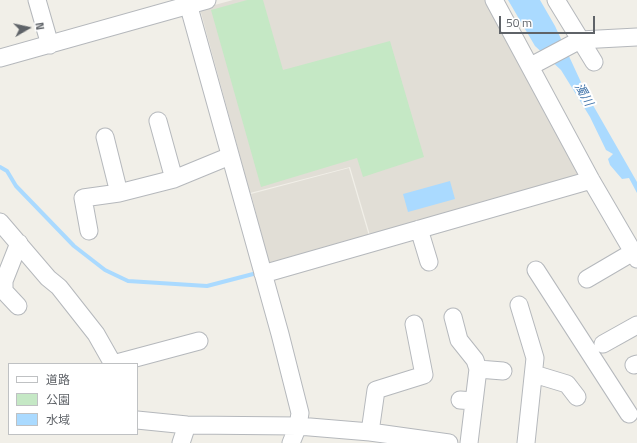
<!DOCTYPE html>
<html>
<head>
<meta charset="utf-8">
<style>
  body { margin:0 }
  #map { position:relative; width:637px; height:443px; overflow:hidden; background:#f1efe8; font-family:"Titillium Web","Noto Sans JP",sans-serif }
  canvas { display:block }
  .legend { position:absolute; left:8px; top:363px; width:130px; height:72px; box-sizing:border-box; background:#fff; border:1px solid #bfc1c3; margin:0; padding:5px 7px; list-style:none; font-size:12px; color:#5f6368 }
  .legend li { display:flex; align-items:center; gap:8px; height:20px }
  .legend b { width:20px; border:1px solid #bfc1c3 }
  .north { position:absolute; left:8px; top:8px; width:40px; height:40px; -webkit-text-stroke:3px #fff; paint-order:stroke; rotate:81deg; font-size:11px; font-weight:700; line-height:16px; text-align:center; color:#5f6368 }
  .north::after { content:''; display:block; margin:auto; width:14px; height:18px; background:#5f6368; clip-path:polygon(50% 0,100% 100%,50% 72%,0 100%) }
  .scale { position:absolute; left:499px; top:16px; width:96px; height:18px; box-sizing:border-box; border:2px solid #5f6368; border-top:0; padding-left:5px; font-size:12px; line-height:14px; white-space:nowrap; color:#5f6368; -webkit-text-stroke:3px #fff; paint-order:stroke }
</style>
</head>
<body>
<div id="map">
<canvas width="637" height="443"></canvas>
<ul class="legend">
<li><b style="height:5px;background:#fff"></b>道路</li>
<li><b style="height:11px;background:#c5e8c5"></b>公園</li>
<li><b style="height:11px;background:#aadaff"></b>水域</li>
</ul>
<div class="north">N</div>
<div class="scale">50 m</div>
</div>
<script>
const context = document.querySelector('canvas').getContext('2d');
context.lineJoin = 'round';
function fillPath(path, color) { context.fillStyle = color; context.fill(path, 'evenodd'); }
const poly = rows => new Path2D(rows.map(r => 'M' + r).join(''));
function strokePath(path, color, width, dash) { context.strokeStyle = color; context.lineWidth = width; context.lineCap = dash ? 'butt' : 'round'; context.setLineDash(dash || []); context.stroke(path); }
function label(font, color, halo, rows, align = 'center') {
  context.font = font + ' "Titillium Web","Noto Sans JP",sans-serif'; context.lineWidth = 4; context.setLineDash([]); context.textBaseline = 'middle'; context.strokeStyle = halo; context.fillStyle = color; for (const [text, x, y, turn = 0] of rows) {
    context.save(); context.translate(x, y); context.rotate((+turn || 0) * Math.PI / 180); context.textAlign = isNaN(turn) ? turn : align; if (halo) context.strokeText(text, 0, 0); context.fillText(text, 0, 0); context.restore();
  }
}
fillPath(poly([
  [233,0,486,0,580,175,370,235,350,167,250,193,200,9],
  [349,168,369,236,269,264,251,194]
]), '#e1ded6');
fillPath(poly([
  [247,0,263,0,283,70,390,41,424,157,363,177,357,158,261,187,211,10]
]), '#c5e8c5');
fillPath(poly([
  [508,0,540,0,555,26,586,93,637,182,637,193,629,178,622,179,610,165,608,159,613,154,606,150,590,117,561,70,535,46],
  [450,181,455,199,408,212,403,194]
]), '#aadaff');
strokePath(poly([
  [0,167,7,171,16,186,74,246,105,270,128,281,207,286,257,273]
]), '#aadaff', 4);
const minor = poly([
  [37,0,50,45],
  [187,0,280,334,300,413,298,426,291,443],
  [494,0,591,180,637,259],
  [556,0,594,62],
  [0,58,207,0],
  [531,66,580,40,637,37],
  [158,121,174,179],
  [105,137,119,193],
  [0,222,48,278,59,287,96,334,113,364],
  [419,229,429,262],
  [89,231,83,198,119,193,174,179,230,156],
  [536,270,629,414],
  [263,274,591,180],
  [587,279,633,252],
  [519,305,535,358,526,443],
  [18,306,4,291,4,281,19,243],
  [453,317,459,340,475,360,478,369,469,443],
  [603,344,637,325],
  [113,364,199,341],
  [634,365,637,364],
  [478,369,503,371],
  [534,374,567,384,577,397],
  [460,400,474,401],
  [137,420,187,425,298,426,370,432,449,443],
  [370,432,376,390,424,375,414,324],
  [181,443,187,425]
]);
strokePath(minor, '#b5b8bc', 19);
strokePath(minor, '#fff', 17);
label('italic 12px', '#4174aa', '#fff', [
  ["濁川",583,95,60]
]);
</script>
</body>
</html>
